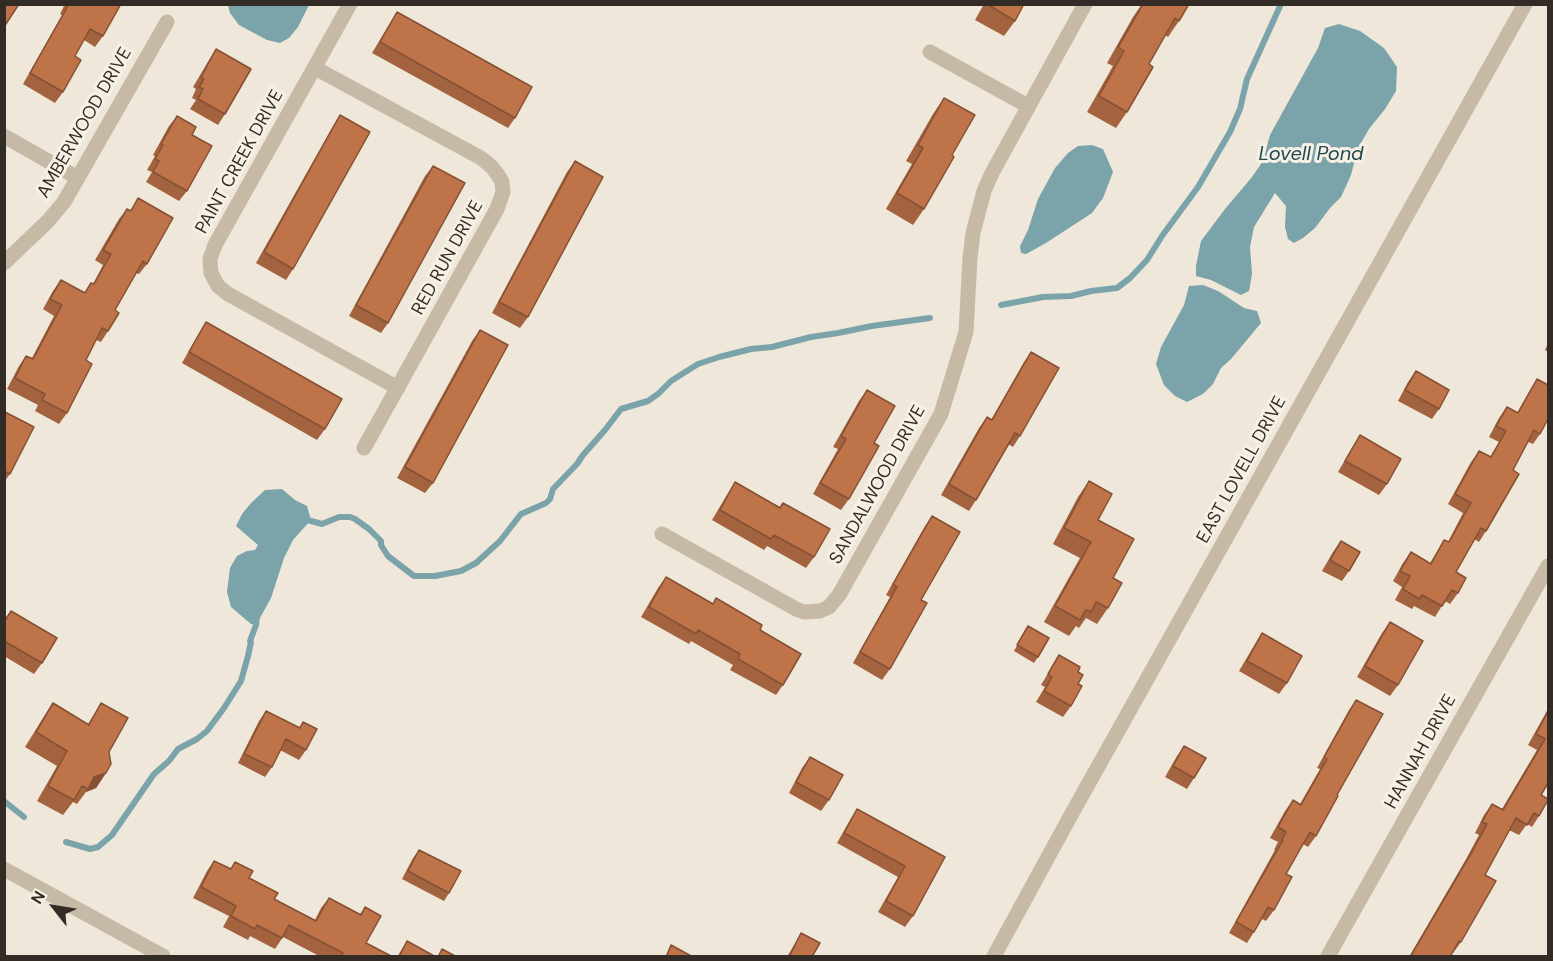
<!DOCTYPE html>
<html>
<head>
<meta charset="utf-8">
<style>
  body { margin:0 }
  #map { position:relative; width:1553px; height:961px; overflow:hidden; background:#efe7d9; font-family:"DM Sans",sans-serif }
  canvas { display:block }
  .frame { position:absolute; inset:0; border:6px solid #332c26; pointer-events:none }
  .north { position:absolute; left:24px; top:877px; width:60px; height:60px; -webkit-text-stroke:4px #f7f1e5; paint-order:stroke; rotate:301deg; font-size:16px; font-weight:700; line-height:24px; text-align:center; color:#332c26 }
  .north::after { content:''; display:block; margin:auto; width:21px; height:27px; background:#332c26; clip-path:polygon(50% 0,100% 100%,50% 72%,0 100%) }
</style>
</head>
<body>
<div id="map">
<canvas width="1553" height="961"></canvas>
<div class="frame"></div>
<div class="north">N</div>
</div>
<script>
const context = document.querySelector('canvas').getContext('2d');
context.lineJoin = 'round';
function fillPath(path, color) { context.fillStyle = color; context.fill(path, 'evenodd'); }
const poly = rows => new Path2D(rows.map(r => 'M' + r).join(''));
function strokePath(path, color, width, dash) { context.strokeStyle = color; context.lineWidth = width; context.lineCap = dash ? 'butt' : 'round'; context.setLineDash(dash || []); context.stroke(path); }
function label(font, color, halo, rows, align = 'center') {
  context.font = font + ' "DM Sans",sans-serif'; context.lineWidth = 6; context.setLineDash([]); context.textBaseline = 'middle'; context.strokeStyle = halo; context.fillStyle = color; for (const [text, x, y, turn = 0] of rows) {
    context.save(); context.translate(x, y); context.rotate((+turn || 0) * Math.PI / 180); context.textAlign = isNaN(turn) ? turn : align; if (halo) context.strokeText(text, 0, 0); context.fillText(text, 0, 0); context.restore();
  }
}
fillPath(poly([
  [228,5,228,4,309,5,298,27,289,38,280,43,267,40,239,25,230,13],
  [1339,24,1360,31,1384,48,1397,67,1396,91,1385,109,1369,129,1358,148,1351,175,1341,197,1330,208,1315,228,1303,238,1294,243,1288,239,1285,227,1286,206,1275,193,1254,227,1250,247,1252,274,1249,291,1241,295,1211,280,1196,276,1196,266,1201,241,1225,209,1252,177,1263,161,1270,135,1318,48,1325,28],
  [1092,145,1103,149,1113,172,1103,198,1092,213,1046,243,1026,254,1021,253,1020,246,1028,230,1038,199,1055,168,1068,153,1078,146],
  [1203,285,1218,291,1244,308,1257,311,1261,323,1231,359,1221,368,1213,384,1203,394,1187,402,1175,396,1164,385,1156,364,1161,347,1184,305,1189,286],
  [282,489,295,500,307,506,311,520,293,540,284,558,271,598,256,625,251,624,231,607,227,592,230,568,237,556,247,551,255,550,258,545,236,526,242,514,251,503,265,490]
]), '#7aa3aa');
strokePath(poly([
  [1001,305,1043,297,1071,296,1091,291,1117,288,1130,278,1147,260,1162,236,1198,187,1230,132,1240,109,1247,79,1281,4],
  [304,519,322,524,339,517,350,517,355,519,369,529,381,541,381,545,388,556,414,576,435,576,461,571,476,563,500,541,521,514,546,503,550,499,553,489,577,464,583,455,605,430,621,409,648,401,658,394,671,381,698,364,719,357,751,349,772,347,811,337,838,333,872,326,930,318],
  [4,801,24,817],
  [66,842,90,849,98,847,112,835,154,774,169,761,178,749,197,739,207,731,224,708,241,681,248,656,251,642,250,641,256,625,257,617]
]), '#7aa3aa', 6);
strokePath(poly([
  [350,4,215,245,210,259,211,273,218,286,228,294,398,388],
  [930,52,1028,106],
  [315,68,481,158,491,166,498,175,502,182,503,192,497,209,364,448],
  [4,136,78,178],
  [4,263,48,221,64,202,167,22],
  [662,534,796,609,804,612,820,611,829,607,839,595,941,414,966,332,970,258,973,233,984,191,992,173,1085,4],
  [4,869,163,956],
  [994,956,1071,815,1525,4],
  [1328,956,1548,566]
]), '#c6b9a6', 15);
fillPath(poly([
  [65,4,121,4,103,36,95,47,84,40,75,56,63,92,55,103,23,84,62,15,60,14],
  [984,4,1024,4,1015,21,1004,36,975,20],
  [1142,4,1179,21,1168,37,1165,35,1149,64,1127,112,1116,128,1087,112,1113,66,1107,63,1133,17],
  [397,12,515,118,508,128,372,53,390,23],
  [216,49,225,114,218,125,190,109,196,100,192,98,196,89,193,87,209,60],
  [944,98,952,155,924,209,913,225,886,209,912,164,906,161,933,114],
  [340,115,293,269,286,280,256,263,333,126],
  [177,116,192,135,187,191,179,201,146,182,152,172,147,170,155,156,153,155,169,126],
  [575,161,528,317,520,328,492,313,567,172],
  [433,166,388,323,381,333,349,316,425,176],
  [138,198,147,264,139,274,136,273,115,310,108,331,101,342,96,340,86,360,67,413,59,424,35,411,38,405,7,389,19,366,26,356,32,358,54,316,43,309,53,291,61,280,84,293,91,283,93,284,103,265,95,260,119,219,127,209,130,211],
  [206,322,325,429,317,440,182,363,199,333],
  [480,330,433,483,425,493,397,478,472,341],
  [1548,343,1548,352,1545,350],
  [1031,352,1020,436,1013,447,1008,444,976,500,969,511,941,495,979,428,987,417,991,420,1024,362],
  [1416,371,1439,409,1432,419,1398,401,1408,382],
  [1537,379,1540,434,1533,444,1528,442,1513,470,1486,531,1479,542,1474,539,1456,572,1458,593,1450,604,1445,601,1435,617,1414,606,1412,609,1395,600,1402,587,1393,581,1403,563,1411,552,1430,563,1444,540,1448,542,1463,513,1448,504,1471,462,1479,451,1490,457,1499,442,1489,437,1499,418,1507,407,1517,413,1530,390],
  [867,390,874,443,849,499,841,510,813,494,838,449,833,447,859,401],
  [4,413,10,474,4,482],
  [1360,435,1387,484,1379,495,1338,472,1353,446],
  [1089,481,1098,520,1113,578,1108,608,1097,624,1086,618,1079,628,1076,626,1069,636,1044,622,1080,558,1053,544,1078,497],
  [735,482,780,507,783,503,814,557,806,568,767,546,764,550,712,520,728,493],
  [932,516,921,600,890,669,882,680,853,663,890,597,886,595,925,526],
  [1341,541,1349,571,1342,581,1322,571,1333,552],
  [666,577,760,630,783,685,776,695,730,670,733,665,691,641,689,644,641,617,658,588],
  [11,611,42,663,34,674,4,656,4,620],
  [1390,622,1398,685,1390,696,1357,677,1382,633],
  [1028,626,1038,657,1034,663,1014,651],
  [1262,633,1287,683,1279,694,1239,671,1255,644],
  [1059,655,1078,684,1071,706,1063,717,1036,702,1045,687,1041,685],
  [1356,700,1337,795,1316,836,1308,847,1303,844,1286,874,1274,910,1266,921,1262,919,1254,932,1247,943,1229,933,1275,850,1274,850,1278,842,1270,838,1285,811,1293,800,1300,804,1320,769,1317,768,1349,710],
  [53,703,88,724,101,703,109,752,106,773,96,788,86,792,77,804,73,802,63,815,37,801,57,766,25,747,43,718],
  [1548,709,1548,783,1541,795,1539,816,1532,827,1527,824,1519,835,1509,830,1485,875,1461,942,1453,953,1452,952,1450,957,1409,957,1465,861,1479,835,1475,833,1484,815,1492,804,1502,809,1537,750,1528,745],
  [266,711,299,728,303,722,306,750,299,760,280,750,272,767,265,777,238,763,259,721],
  [1184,746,1194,778,1187,789,1165,777,1177,756],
  [810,757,829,800,821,811,789,793,802,768],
  [857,809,945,857,913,916,905,927,878,912,898,877,837,843,850,820],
  [419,850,449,893,444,901,402,879,413,858],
  [214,861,230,869,235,862,249,878,274,899,315,920,321,908,329,898,360,914,365,907,366,943,393,957,321,957,283,937,275,949,250,936,248,940,223,927,229,916,193,898,207,871],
  [801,933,813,955,816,957,787,957],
  [407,941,436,957,397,957]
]), '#a3633f');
fillPath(poly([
  [106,773,96,788,86,792,94,777]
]), '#855033');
const building = poly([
  [4,4,19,4,4,27,4,4],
  [69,4,121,4,103,36,90,29,75,56,81,60,63,92,30,73,69,4],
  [987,4,1024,4,1015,21,987,4],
  [1143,4,1189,4,1179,21,1175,18,1149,64,1153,67,1127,112,1099,96,1124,51,1118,47,1143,4],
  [397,12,532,87,515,118,380,42,397,12],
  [216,49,251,69,225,114,198,99,203,89,199,87,204,79,201,77,216,49],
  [944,98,975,115,952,155,954,157,924,209,897,193,923,148,918,145,944,98],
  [340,115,370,132,293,269,264,252,340,115],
  [177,116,196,127,192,135,212,146,187,191,153,172,159,161,155,159,163,145,161,144,177,116],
  [575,161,603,177,528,317,499,302,575,161],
  [433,166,465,183,388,323,356,305,433,166],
  [138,198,173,218,147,264,143,261,115,310,119,313,108,331,102,328,86,360,92,364,67,413,42,400,45,394,15,378,26,356,33,359,62,305,50,299,61,280,85,293,91,283,94,284,111,254,103,250,127,209,131,211,138,198],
  [206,322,342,399,325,429,189,352,206,322],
  [480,330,508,345,433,483,405,467,480,330],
  [1031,352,1059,368,1020,436,1015,433,976,500,949,484,987,417,992,420,1031,352],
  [1416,371,1449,390,1439,409,1405,390,1416,371],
  [1537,379,1548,385,1548,419,1540,434,1534,430,1513,470,1519,474,1486,531,1481,528,1456,572,1466,578,1458,593,1452,590,1442,606,1422,595,1419,599,1403,589,1410,576,1400,571,1411,552,1431,564,1444,540,1449,542,1471,503,1455,494,1479,451,1491,457,1506,431,1496,426,1507,407,1518,413,1537,379],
  [867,390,895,406,874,443,879,446,849,499,820,483,846,439,841,436,867,390],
  [5,412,34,427,10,474,4,471,5,412],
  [1360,435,1401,459,1387,484,1345,461,1360,435],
  [1089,481,1112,494,1098,520,1134,539,1113,578,1122,583,1108,608,1096,602,1091,612,1086,610,1080,620,1055,606,1091,542,1064,528,1089,481],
  [735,482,780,508,783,503,830,529,814,557,774,535,771,539,720,510,735,482],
  [932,516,960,532,921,600,927,603,890,669,860,652,897,587,893,584,932,516],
  [1341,541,1360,552,1349,571,1330,560,1341,541],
  [666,577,713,604,716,598,762,625,760,630,801,654,783,685,738,659,740,654,698,630,696,634,649,607,666,577],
  [11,611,57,638,42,663,4,641,4,622,11,611],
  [1390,622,1423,641,1398,685,1365,666,1390,622],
  [1028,626,1049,638,1038,657,1017,645,1028,626],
  [1262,633,1302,656,1287,683,1247,661,1262,633],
  [1059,655,1080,667,1078,672,1083,675,1078,684,1082,686,1071,706,1044,691,1052,677,1048,674,1059,655],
  [1356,700,1383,714,1337,795,1338,796,1316,836,1310,832,1286,874,1292,877,1274,910,1268,907,1254,932,1236,922,1283,840,1282,839,1286,832,1278,827,1293,800,1301,805,1327,759,1324,757,1356,700],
  [53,703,89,725,101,703,128,718,109,752,111,764,106,773,94,777,88,789,82,786,74,800,48,786,67,751,36,732,53,703],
  [266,711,300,728,303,722,317,729,306,750,286,739,272,767,244,754,266,711],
  [1548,711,1548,783,1541,795,1548,799,1548,800,1539,816,1534,813,1527,825,1516,818,1485,875,1496,881,1461,942,1459,941,1450,957,1410,957,1473,850,1487,824,1482,822,1492,804,1503,810,1545,739,1536,734,1548,711],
  [1184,746,1206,758,1194,778,1173,766,1184,746],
  [810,757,843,775,829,800,796,782,810,757],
  [857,809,945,857,913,916,886,901,905,866,844,833,857,809],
  [419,850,461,871,449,893,408,871,419,850],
  [214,861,231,869,235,862,253,871,249,878,278,893,274,899,316,921,329,898,361,915,365,907,381,916,366,943,393,957,341,957,343,953,289,925,282,938,257,925,255,929,231,916,236,906,201,887,214,861],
  [801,933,820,943,813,955,816,957,789,957,801,933],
  [407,941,436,957,399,957,407,941],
  [671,945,693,957,666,957,671,945],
  [442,949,457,957,438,957,442,949]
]);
fillPath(building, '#be7349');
strokePath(building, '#855033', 1.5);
label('18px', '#332c26', '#f7f1e5', [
  ["AMBERWOOD DRIVE",85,123,-60],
  ["PAINT CREEK DRIVE",240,162,-61],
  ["RED RUN DRIVE",448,258,-61],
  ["EAST LOVELL DRIVE",1242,470,-61],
  ["SANDALWOOD DRIVE",878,485,-61],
  ["HANNAH DRIVE",1421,752,-61]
]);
label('italic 20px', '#1f4851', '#f7f1e5', [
  ["Lovell Pond",1311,155]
]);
</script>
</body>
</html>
